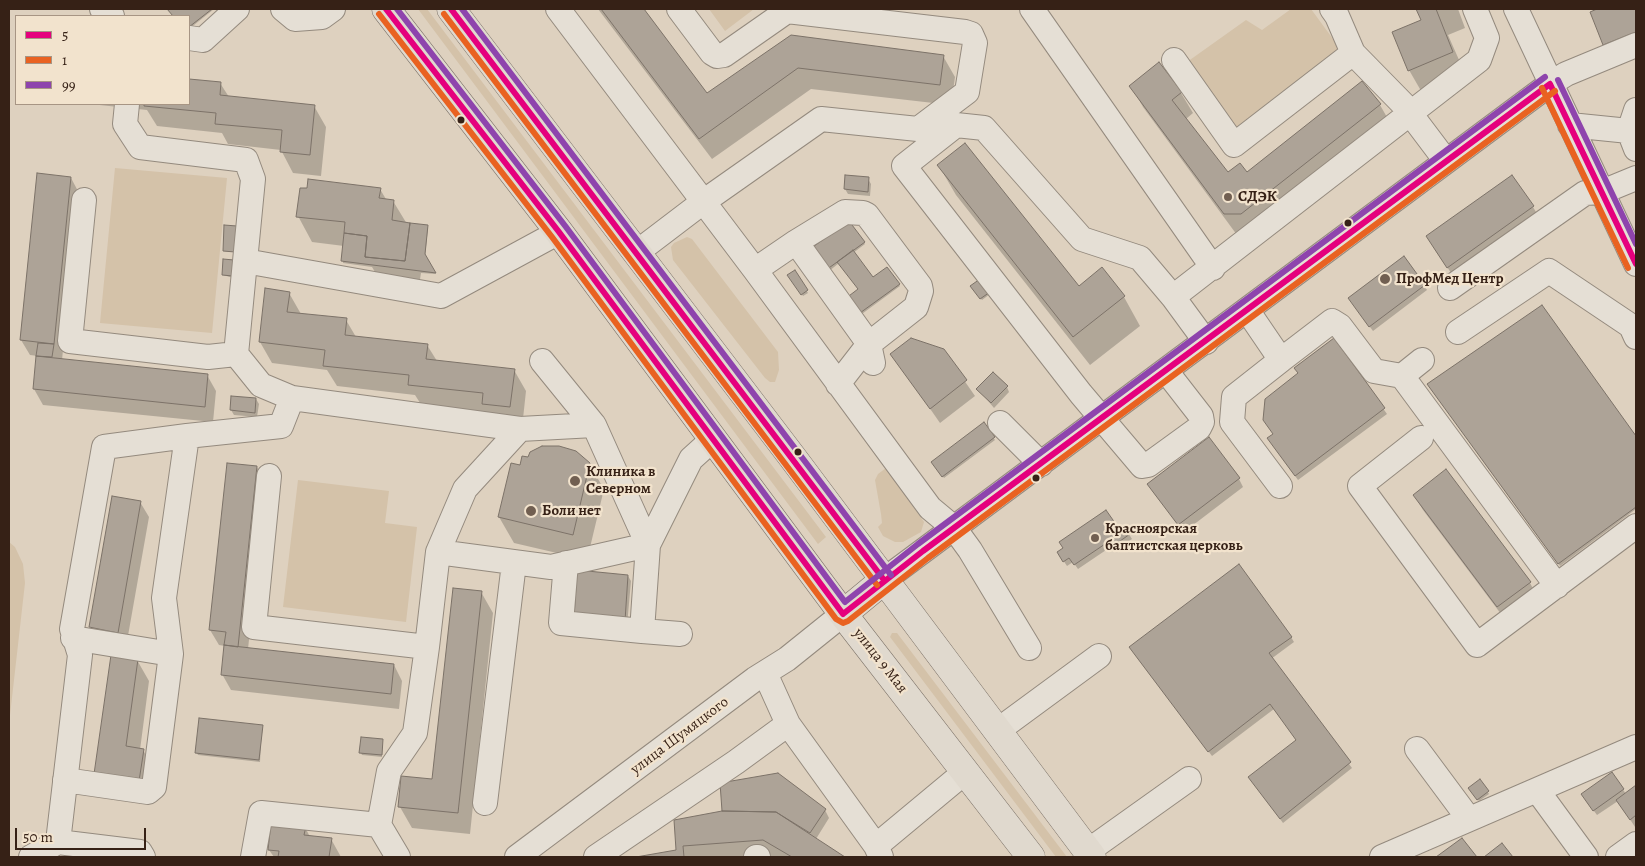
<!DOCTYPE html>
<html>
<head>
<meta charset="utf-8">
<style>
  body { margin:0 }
  #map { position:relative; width:1645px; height:866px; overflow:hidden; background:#ded1bf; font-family:Alegreya,serif }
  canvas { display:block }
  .frame { position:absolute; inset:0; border:10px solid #362116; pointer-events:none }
  .legend { position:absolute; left:15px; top:15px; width:175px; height:90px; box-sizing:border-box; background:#f2e3cd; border:1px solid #a79584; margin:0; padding:6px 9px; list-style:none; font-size:15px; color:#362116 }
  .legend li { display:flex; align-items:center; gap:10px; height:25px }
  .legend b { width:25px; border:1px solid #a79584 }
  .scale { position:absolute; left:15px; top:828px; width:131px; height:22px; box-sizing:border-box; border:2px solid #362116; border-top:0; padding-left:6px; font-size:15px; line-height:18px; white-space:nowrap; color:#362116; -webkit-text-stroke:4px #f2e3cd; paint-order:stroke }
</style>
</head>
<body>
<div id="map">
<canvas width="1645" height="866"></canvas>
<div class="frame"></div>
<ul class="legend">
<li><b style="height:6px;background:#e5007d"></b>5</li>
<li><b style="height:6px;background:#e96221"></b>1</li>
<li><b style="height:6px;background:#8e44ad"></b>99</li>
</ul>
<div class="scale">50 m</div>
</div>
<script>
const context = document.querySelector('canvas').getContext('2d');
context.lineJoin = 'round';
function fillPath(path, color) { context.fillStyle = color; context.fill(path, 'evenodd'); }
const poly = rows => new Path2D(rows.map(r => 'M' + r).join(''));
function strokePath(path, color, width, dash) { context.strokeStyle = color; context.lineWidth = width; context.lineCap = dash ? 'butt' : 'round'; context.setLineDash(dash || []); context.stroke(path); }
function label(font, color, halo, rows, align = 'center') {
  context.font = font + ' Alegreya,serif'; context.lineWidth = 4.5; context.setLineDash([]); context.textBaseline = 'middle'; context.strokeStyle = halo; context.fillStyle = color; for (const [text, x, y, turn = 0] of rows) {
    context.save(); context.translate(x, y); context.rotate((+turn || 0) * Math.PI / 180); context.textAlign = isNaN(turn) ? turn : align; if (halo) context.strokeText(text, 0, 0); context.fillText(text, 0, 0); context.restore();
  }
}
fillPath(poly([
  [418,9,427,9,826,537,818,544],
  [709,9,754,9,725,31],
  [1291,9,1311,9,1341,50,1235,128,1187,62,1246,20,1262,30],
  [115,168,227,178,212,333,100,323],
  [687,237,692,239,778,352,779,370,775,382,770,382,765,378,673,260,671,247,674,243],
  [886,468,924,522,921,532,903,542,895,542,883,536,878,527,882,523,881,514,875,480,878,474],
  [298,480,389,491,385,523,417,527,406,622,283,607],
  [9,542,15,547,23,564,25,583,9,724],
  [892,633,897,633,1067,857,1056,857,890,637]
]), '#d4c2a9');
fillPath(poly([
  [168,9,214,9,189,29,189,16,174,16],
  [598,9,642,9,707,95,791,37,943,56,955,77,951,105,811,89,712,159],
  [1418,9,1458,9,1465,28,1448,35,1467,78,1424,96,1409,70,1423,21],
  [1600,9,1636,9,1636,34,1605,46,1591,12],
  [189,80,220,83,229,97,314,106,326,127,321,176,293,173,281,150,228,144,222,133,157,126,147,110,90,104,189,104],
  [1362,82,1380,105,1392,126,1237,235,1143,107,1131,86,1181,93,1193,113,1186,119,1228,173,1246,173],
  [939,166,1078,288,1124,297,1140,326,1090,365,956,195],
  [846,176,868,179,871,184,870,196,848,194,845,189],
  [71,178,79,193,62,360,207,375,216,391,213,422,43,405,34,389,38,356,30,355,21,340],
  [380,189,387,201,393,201,407,224,427,226,428,228,425,257,436,274,421,273,419,286,381,282,372,267,343,263,344,246,312,242,298,216],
  [1533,207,1539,217,1454,277,1433,247],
  [849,222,865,244,853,253,872,279,887,268,900,286,855,319,859,290,839,263,828,272,812,250],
  [224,261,233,278,223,275],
  [794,272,808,293,803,296,789,275],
  [979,281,990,294,982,300,973,289],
  [1424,285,1427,290,1373,331,1352,303],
  [266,290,289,293,301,314,346,320,356,337,427,345,437,361,514,370,526,391,522,428,422,406,415,395,337,386,327,370,272,363,260,342],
  [1542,307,1636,438,1636,509,1560,566,1429,384],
  [1334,340,1387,414,1298,480,1272,444,1299,374],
  [943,350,975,396,940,423,892,354],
  [1007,387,1009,392,994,408,978,389],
  [256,399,259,404,257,417,234,415,231,410],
  [984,424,995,440,944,478,933,462],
  [529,459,589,464,604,489,587,560,514,543,499,517,521,467],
  [257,467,266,483,248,649,394,665,402,681,399,709,231,690,222,674,225,646,219,645,210,630],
  [1239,479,1243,487,1184,532,1153,492],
  [1414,495,1530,583,1538,598,1507,622,1423,510],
  [140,502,149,517,126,647,99,642,91,627],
  [1125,528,1132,539,1116,550,1112,546,1078,569,1073,562,1067,566,1061,557],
  [628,576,631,581,627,626,575,617],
  [481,592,493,613,470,834,412,828,400,807,433,780],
  [1291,637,1294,642,1271,659,1352,768,1283,823,1253,782,1297,740,1274,709,1212,756,1134,652],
  [137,660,149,681,140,750,143,750,155,771,151,801,107,795],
  [262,726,260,762,198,755,197,753],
  [382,740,382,757,362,755,361,753],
  [1612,773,1626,794,1636,787,1635,827,1618,801,1597,815,1585,799],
  [1480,781,1489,794,1479,801,1469,788],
  [825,810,829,818,816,839,843,857,643,857,678,851,676,821,724,812],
  [305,827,310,837,331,839,341,857,274,857,269,850]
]), '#0003');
const building = poly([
  [167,9,212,9,189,27,189,16,173,16,167,9],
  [601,9,644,9,707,93,791,35,944,55,940,85,798,68,699,139,601,9],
  [1416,9,1436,9,1453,52,1408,71,1392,32,1421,20,1416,9],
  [1597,9,1636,9,1636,32,1603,45,1590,12,1597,9],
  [1159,62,1182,92,1172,100,1228,172,1240,163,1247,172,1362,81,1381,104,1241,214,1224,214,1129,86,1159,62],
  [189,79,221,82,220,95,315,105,310,155,280,152,282,130,215,124,216,113,144,106,144,104,189,104,189,79],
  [965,143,1079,286,1102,267,1125,296,1073,337,937,165,965,143],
  [37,173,71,177,54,344,20,340,37,173],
  [845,175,869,177,868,192,844,189,845,175],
  [1512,175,1534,206,1447,268,1426,236,1512,175],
  [308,179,381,188,379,198,394,200,392,220,410,223,405,261,365,257,367,236,344,233,345,222,296,217,300,188,307,188,308,179],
  [849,221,865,242,826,270,810,249,849,221],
  [410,223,428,225,425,254,436,273,341,261,344,233,367,236,365,257,405,261,410,223],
  [224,225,237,226,235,252,223,251,224,225],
  [853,250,873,277,887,267,900,284,853,318,841,302,858,289,837,262,853,250],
  [1404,256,1425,285,1369,327,1348,298,1404,256],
  [223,259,234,260,233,276,222,275,223,259],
  [795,270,808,290,801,295,787,275,795,270],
  [980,279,990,292,980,299,970,286,980,279],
  [265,288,290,292,287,312,347,318,345,335,428,344,426,359,515,369,510,407,482,404,483,393,408,385,409,375,323,366,325,350,259,342,265,288],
  [1542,305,1636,436,1636,507,1558,564,1427,384,1542,305],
  [911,338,944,349,967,380,930,409,890,354,911,338],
  [1334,338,1385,408,1295,476,1267,438,1273,434,1263,420,1265,399,1298,373,1294,368,1334,338],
  [38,343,54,344,52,357,36,356,38,343],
  [36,356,208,374,205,407,33,389,36,356],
  [993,372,1008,386,991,403,976,389,993,372],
  [231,396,256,398,255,413,230,410,231,396],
  [984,422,995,437,942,477,931,462,984,422],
  [1209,437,1240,478,1178,525,1147,484,1209,437],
  [542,446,559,446,576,451,590,463,573,535,498,517,511,463,520,465,522,456,528,457,530,452,542,446],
  [227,463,257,466,238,647,224,645,226,632,209,630,227,463],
  [1446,469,1531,582,1497,607,1413,495,1446,469],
  [112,496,141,501,118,633,89,627,112,496],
  [1106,510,1120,530,1125,526,1130,534,1113,546,1108,542,1074,565,1069,558,1063,562,1057,552,1063,548,1059,542,1106,510],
  [1239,564,1292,637,1269,653,1351,762,1280,819,1248,777,1296,740,1270,704,1208,752,1129,647,1239,564],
  [577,570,628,575,625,621,574,617,577,570],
  [453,588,482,591,458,813,398,807,401,776,432,779,453,588],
  [224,645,394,664,391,694,221,675,224,645],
  [111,655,138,659,126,746,144,749,139,781,94,774,111,655],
  [199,718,263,725,259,760,195,753,199,718],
  [361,737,383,739,382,755,359,753,361,737],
  [1612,772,1624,789,1593,811,1581,794,1612,772],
  [778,773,826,809,810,833,776,812,722,811,720,783,778,773],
  [1480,779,1489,791,1477,800,1468,788,1480,779],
  [1636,785,1636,815,1630,820,1616,800,1636,785],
  [722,811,776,812,845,857,792,857,763,840,683,846,684,857,636,857,676,850,674,820,722,811],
  [271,822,306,826,304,835,332,838,329,857,278,857,279,851,268,850,271,822],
  [1462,838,1477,857,1436,857,1462,838],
  [1502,843,1513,857,1484,857,1502,843]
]);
fillPath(building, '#ada397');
strokePath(building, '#7c7268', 1);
const minor = poly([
  [102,9,112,16],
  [283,9,295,19,322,17,333,9],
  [558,9,755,270,930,508,954,528,970,550,1029,648],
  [1032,9,1213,268],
  [1332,9,1337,16,1353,53],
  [1516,9,1636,264],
  [189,38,203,40,237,9],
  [1174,60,1234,145,1353,53,1403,104,1446,161],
  [127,104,125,124,140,147,246,160,253,179,236,354,261,385,292,398,520,429],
  [1636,110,1629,131,1636,149],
  [1570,125,1629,131],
  [84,200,70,341,208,357,236,354],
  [796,242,845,212,863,213,867,215,920,286,921,291,916,307,869,344,873,363],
  [636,253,703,202,821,119,918,129,967,92,975,43,971,34,965,32,787,11,724,55,717,56,712,53,679,9],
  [245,261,441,296,559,232],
  [755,270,796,242,869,344,838,384],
  [1450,288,1585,193,1602,192,1636,178],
  [1173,297,1479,60,1487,38,1475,9],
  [1247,310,1281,360,1234,397,1232,422,1280,486],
  [1458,332,1549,271,1631,326,1636,337],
  [1281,360,1332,321,1340,326,1374,371,1402,376,1422,360],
  [542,361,594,425],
  [1166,371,1201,416,1202,422,1199,428,1148,465,1142,466,1081,394,904,166,956,125,984,128,1082,239,1140,258,1173,297,1206,342],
  [1402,376,1557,586],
  [1000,423,1041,464],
  [187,436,281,426,292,398],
  [1421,438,1360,486,1477,645,1636,526],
  [269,476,254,627,427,647,415,733,389,771,379,825,398,857],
  [438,552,551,567,648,545,691,459,712,440],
  [884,580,1550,84,1566,74,1636,45],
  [642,631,680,634],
  [73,638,171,654],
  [427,647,438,552,465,489,520,429,594,425,648,545,642,631,561,623,566,563],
  [765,673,788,724,876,846,881,857],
  [997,731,1099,656],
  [1417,749,1469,819],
  [1537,790,1586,857],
  [485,803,514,563],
  [58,842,80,655,72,629,104,447,187,436,164,598,171,654,154,787,148,792,65,780],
  [876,846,965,772],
  [1088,851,1189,779],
  [31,857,58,842,140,852,143,857],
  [253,857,261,813,379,825],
  [517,857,755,679,787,659,843,614],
  [596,857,736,762,788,724],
  [756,857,758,857],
  [1382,857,1636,747],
  [1618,857,1636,844]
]);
const major = poly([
  [386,9,559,232,843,614,1031,857],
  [451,9,793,458,1092,857],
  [843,614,884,580]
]);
strokePath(minor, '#948a7e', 26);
strokePath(major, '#7c7268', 29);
strokePath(minor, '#e5dfd5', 24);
strokePath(major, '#e0d9ce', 28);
strokePath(poly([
  [386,9,559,232,843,614,923,551,1550,84],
  [451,9,884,580],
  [1550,84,1636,264]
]), '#e5007d', 6);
strokePath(poly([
  [379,14,552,237,836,619,843,623,848,621,928,558,1555,91],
  [444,14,877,585],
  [1542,88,1628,268]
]), '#e96221', 6);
strokePath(poly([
  [397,9,566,227,845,602,918,544,1545,77],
  [462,9,891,575],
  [1558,80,1636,244]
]), '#8e44ad', 6);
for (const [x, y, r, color] of [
  [461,120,4.5,"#362116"],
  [1228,197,5,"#715f51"],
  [1348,223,4.5,"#362116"],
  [1385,279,6,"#715f51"],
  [798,452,4.5,"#362116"],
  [1036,478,4.5,"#362116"],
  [575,481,6,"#715f51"],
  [531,511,6,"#715f51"],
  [1095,538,5,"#715f51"]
]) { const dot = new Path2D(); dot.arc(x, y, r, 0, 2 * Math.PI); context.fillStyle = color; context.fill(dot); strokePath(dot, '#f2e3cd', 2); }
label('bold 15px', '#362116', '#f2e3cd', [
  ["СДЭК",1238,197],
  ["ПрофМед Центр",1396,279],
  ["Клиника в",586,472],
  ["Северном",586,489],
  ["Боли нет",542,511],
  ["Красноярская",1105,529],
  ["баптистская церковь",1105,546]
], 'left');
label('15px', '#362116', '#f2e3cd', [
  ["улица 9 Мая",880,661,52],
  ["улица Шумяцкого",680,736,-37]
]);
</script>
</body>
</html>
